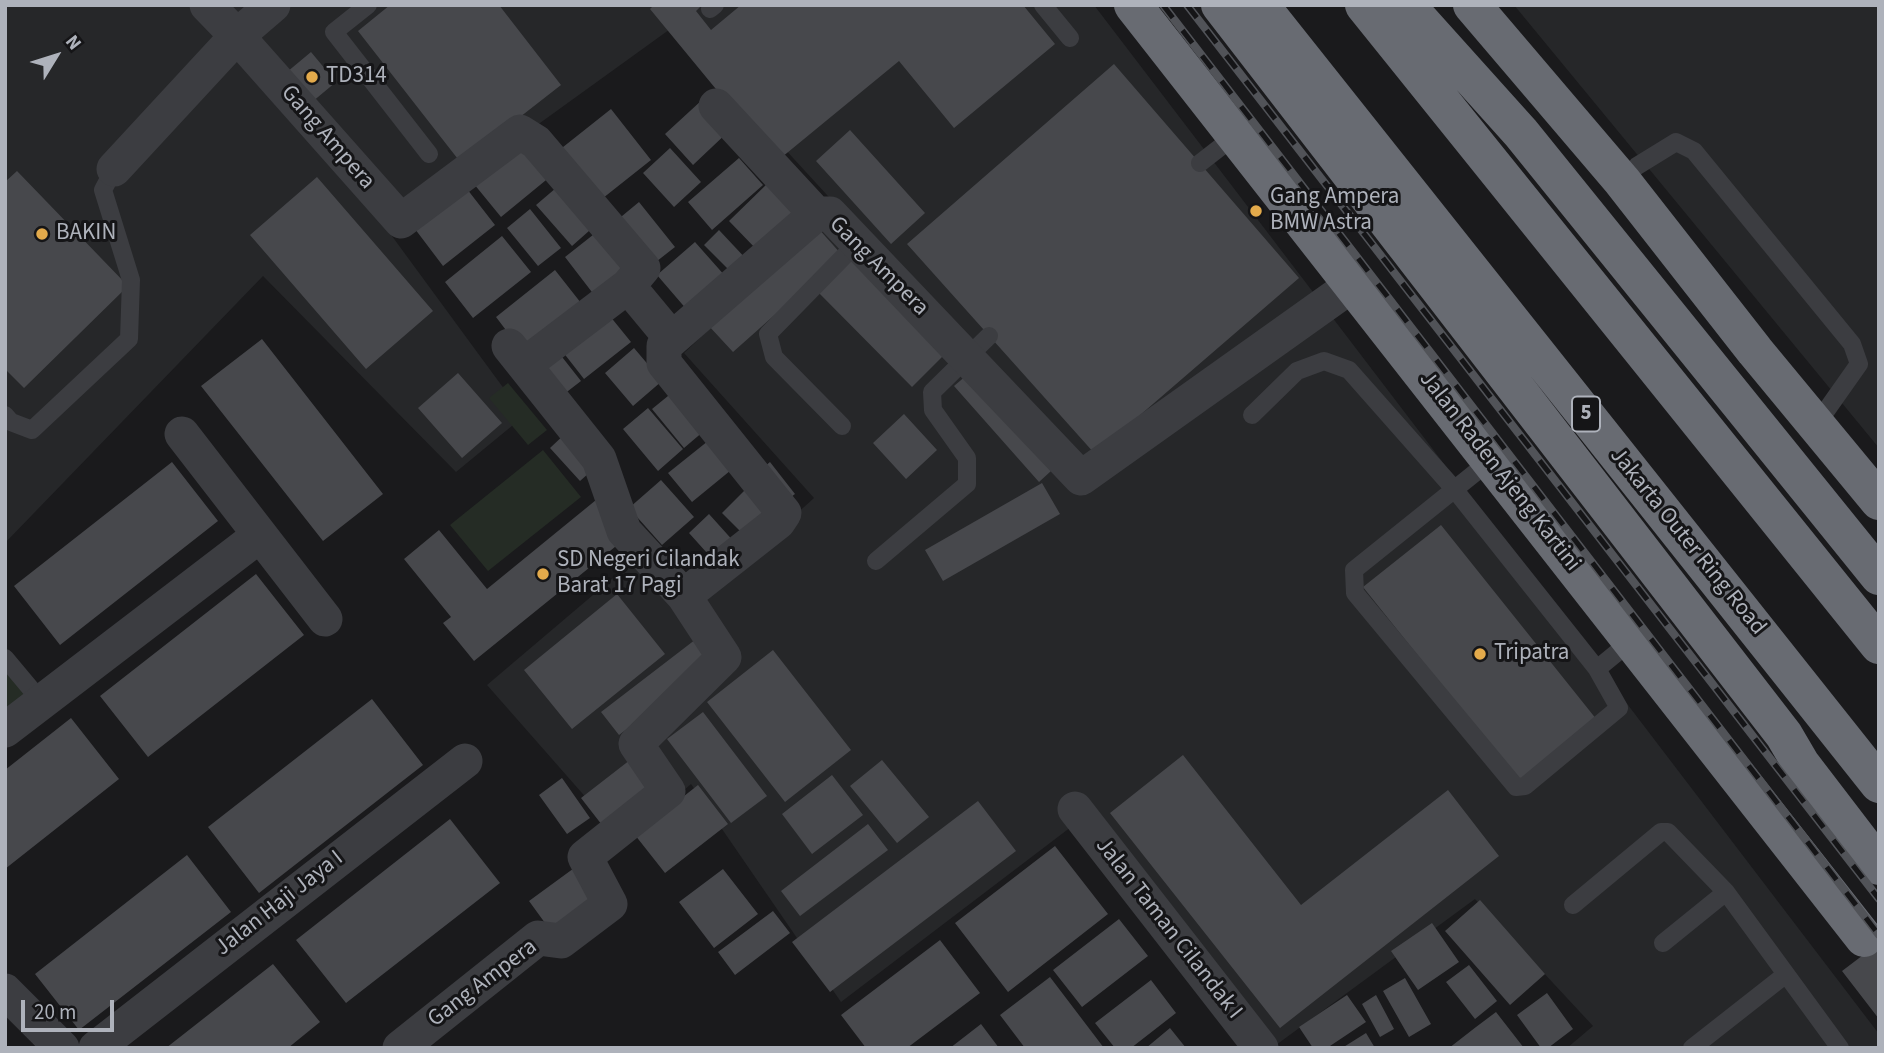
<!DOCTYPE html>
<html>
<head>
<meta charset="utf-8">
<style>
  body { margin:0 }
  #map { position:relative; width:1884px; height:1053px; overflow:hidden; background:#1a1a1c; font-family:"Source Sans 3",sans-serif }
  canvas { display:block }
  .frame { position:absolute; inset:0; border:7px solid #aeb2bb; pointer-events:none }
  .north { position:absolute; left:21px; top:21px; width:70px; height:70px; -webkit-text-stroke:5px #151517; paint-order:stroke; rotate:52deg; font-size:19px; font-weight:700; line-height:28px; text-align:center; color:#aeb2bb }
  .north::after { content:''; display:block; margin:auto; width:24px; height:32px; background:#aeb2bb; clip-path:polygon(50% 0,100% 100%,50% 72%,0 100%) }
  .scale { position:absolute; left:21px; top:1000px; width:93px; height:32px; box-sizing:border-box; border:4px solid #aeb2bb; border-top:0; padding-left:9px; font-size:21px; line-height:24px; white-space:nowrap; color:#aeb2bb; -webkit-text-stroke:5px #151517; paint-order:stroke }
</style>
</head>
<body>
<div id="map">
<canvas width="1884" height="1053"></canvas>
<div class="frame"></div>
<div class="north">N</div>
<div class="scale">20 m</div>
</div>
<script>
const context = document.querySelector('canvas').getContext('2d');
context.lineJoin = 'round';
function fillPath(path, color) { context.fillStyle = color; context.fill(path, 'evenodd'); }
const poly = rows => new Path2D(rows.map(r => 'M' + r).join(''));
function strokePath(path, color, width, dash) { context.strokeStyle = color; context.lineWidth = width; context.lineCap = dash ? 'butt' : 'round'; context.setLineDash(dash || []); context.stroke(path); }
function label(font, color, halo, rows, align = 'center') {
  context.font = font + ' "Source Sans 3",sans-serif'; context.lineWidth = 6; context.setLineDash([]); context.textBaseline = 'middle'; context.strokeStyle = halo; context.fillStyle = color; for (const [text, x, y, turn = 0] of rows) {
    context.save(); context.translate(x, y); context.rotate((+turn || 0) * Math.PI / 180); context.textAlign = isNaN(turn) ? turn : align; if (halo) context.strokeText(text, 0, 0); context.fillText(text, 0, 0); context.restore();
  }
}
fillPath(poly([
  [5,5,1094,5,1879,1034,1879,1048,1567,1048,1593,1026,1475,899,1272,1048,1092,811,841,1002,691,784,625,842,487,685,646,550,712,590,814,498,684,353,838,207,673,27,389,232,524,416,456,472,263,276,5,543],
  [1514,5,1879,5,1879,448]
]), '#262729');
fillPath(poly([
  [508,383,547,430,528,445,489,398],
  [543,450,581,497,488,571,450,525],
  [5,664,29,693,5,713]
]), '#252c25');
fillPath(poly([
  [390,5,499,5,561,85,461,163,358,31],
  [654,5,702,5,696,11,711,30,741,5,1023,5,1055,44,954,128,899,61,776,162,650,9],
  [311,52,336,82,312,102,287,72],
  [1114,64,1299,278,1095,454,907,244],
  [702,100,730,130,693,165,665,134],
  [611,109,651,160,593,206,553,155],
  [850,130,925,213,891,244,816,161],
  [524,143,551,176,501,217,474,184],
  [670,148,701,182,674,207,643,173],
  [739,158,763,185,712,230,688,202],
  [17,171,128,286,24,388,5,369,5,182],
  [317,177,433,311,366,369,250,235],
  [770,181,799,210,758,251,729,221],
  [563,182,598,223,572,246,536,205],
  [467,189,495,225,443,266,415,229],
  [639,202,675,247,652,265,616,221],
  [530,209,561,248,538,266,507,228],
  [603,227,637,270,598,300,565,257],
  [817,227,842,255,733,352,708,325],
  [719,230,749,262,735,276,704,245],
  [502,236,531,272,473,318,445,282],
  [695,242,726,277,688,311,657,275],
  [854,257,947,352,912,387,818,292],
  [555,270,581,303,521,350,496,317],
  [605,310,631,342,584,379,559,347],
  [262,339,383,494,323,541,201,386],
  [555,348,581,381,559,398,533,365],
  [634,348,662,381,633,406,605,373],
  [458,373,502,423,462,458,418,408],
  [967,375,1051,471,1039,482,954,386],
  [679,387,711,425,684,448,652,409],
  [648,408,683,449,658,471,623,429],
  [904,414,937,450,906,479,873,443],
  [567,432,598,465,580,481,550,448],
  [713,437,736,466,692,502,668,473],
  [172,462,218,521,60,645,14,586],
  [770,462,795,494,783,503,758,472],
  [661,480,694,517,662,545,629,508],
  [1042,483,1060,514,943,581,925,550],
  [746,489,771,515,748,539,722,513],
  [596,500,626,538,474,661,443,623,451,617,404,559,439,530,487,589],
  [709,514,736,544,716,563,689,533],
  [1441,525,1597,720,1519,782,1363,587],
  [256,574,304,635,148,757,100,696],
  [617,594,665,654,572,729,524,670],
  [700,636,718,660,619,735,601,712],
  [773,650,851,750,785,802,707,702],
  [372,699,423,765,259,893,208,827],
  [703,712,767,796,731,823,667,739],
  [71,718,119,779,5,869,5,770],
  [639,753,666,789,609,834,581,798],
  [1183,755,1301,905,1448,790,1499,856,1280,1028,1110,813],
  [882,760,929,817,897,843,850,786],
  [832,775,863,815,812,854,782,814],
  [562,778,590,818,567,834,539,795],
  [698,785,728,824,665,873,635,835],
  [978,801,1016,851,830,992,792,942],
  [450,819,500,883,346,1003,296,940],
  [868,824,888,850,800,916,781,891],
  [1055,846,1108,914,1008,992,955,923],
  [187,855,231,912,79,1030,35,974],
  [581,863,605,897,553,934,529,901],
  [723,869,758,914,714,948,679,902],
  [1480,900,1545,974,1510,1005,1445,931],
  [773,911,790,933,735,975,718,952],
  [1119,919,1148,956,1082,1007,1053,970],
  [1432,923,1459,962,1418,990,1391,951],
  [940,940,980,993,907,1048,866,1048,841,1015],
  [1879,943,1879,1019,1842,971],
  [273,964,320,1022,288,1048,166,1048],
  [1469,965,1497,1001,1475,1019,1446,982],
  [1050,977,1104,1048,1025,1048,1000,1015],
  [1405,978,1431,1024,1409,1037,1383,991],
  [1151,980,1176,1013,1131,1048,1115,1048,1095,1023],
  [1547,993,1573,1029,1548,1048,1541,1048,1517,1015],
  [1347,995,1366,1022,1327,1048,1313,1048,1299,1027],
  [1376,995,1394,1029,1380,1037,1362,1004],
  [1496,1012,1524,1048,1449,1048,1476,1027],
  [981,1024,999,1048,950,1048],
  [1170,1028,1186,1048,1146,1048],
  [1366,1033,1375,1048,1342,1048]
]), '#47484c');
strokePath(poly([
  [368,5,334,32,429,154],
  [1043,5,1070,38],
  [710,9,715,5],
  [1200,163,1236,135],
  [1622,181,1637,166,1676,142,1694,151,1852,344,1859,364,1816,425],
  [5,415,11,422,32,430,129,339,131,280,103,190,114,169],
  [1252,415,1297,371,1324,361,1349,370,1455,490,1597,669,1631,641],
  [842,426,774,357,768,334,857,243],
  [1491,460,1354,570,1355,593,1516,787,1525,786,1619,708,1597,669],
  [876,561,967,484,967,458,933,410,932,392,989,336],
  [5,658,41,701],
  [1573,905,1661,832,1668,832,1726,892,1840,1048],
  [1663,943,1726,892],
  [1692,1048,1785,975]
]), '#3c3d41', 18);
strokePath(poly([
  [207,5,237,36,401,221,520,132,536,142,643,268,628,286,524,365],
  [716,106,816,214],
  [114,169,237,36,273,5],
  [628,286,672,339],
  [182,434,325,619],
  [684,596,778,522,784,513,664,363,664,346,816,214,830,214,1081,478,1352,285],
  [5,730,260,535],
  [1075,809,1261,1048],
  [5,991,62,1048],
  [96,1048,465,761],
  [400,1048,538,938,561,941,610,904,585,857,668,791,636,744,724,657,684,596,624,531,599,459,509,346]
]), '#3c3d41', 35);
strokePath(poly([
  [1133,5,1864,938],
  [1220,5,1784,735,1801,764,1879,866],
  [1260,5,1879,784],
  [1364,5,1879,645],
  [1406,5,1521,133,1879,576],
  [1472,5,1622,181,1755,351,1879,501]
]), '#686b72', 38);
const rail = poly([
  [1163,5,1879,935],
  [1187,5,1879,899]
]);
strokePath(rail, '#515358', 8);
strokePath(rail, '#151517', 5, [16]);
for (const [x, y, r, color] of [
  [312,77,7,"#e3aa4b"],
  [1256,211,7,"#e3aa4b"],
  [42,234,7,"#e3aa4b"],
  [543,574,7,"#e3aa4b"],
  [1480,654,7,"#e3aa4b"]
]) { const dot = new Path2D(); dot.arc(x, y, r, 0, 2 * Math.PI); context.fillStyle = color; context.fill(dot); strokePath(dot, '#151517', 2.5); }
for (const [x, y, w] of [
  [1586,414,28]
]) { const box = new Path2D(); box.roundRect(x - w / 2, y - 17.5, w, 35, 5); context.fillStyle = '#151517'; context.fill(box); strokePath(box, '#aeb2bb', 2); }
label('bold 21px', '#aeb2bb', null, [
  ["5",1586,414]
]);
label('23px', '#aeb2bb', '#151517', [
  ["TD314",326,77],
  ["Gang Ampera",1270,198],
  ["BMW Astra",1270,224],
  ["BAKIN",56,234],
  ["SD Negeri Cilandak",557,561],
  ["Barat 17 Pagi",557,587],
  ["Tripatra",1494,654]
], 'left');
label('23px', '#aeb2bb', '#151517', [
  ["Gang Ampera",327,138,49],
  ["Gang Ampera",878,267,45],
  ["Jalan Raden Ajeng Kartini",1499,472,52],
  ["Jakarta Outer Ring Road",1687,542,51],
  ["Jalan Haji Jaya I",280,904,-38],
  ["Jalan Taman Cilandak I",1168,929,52],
  ["Gang Ampera",483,984,-37]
]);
</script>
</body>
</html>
